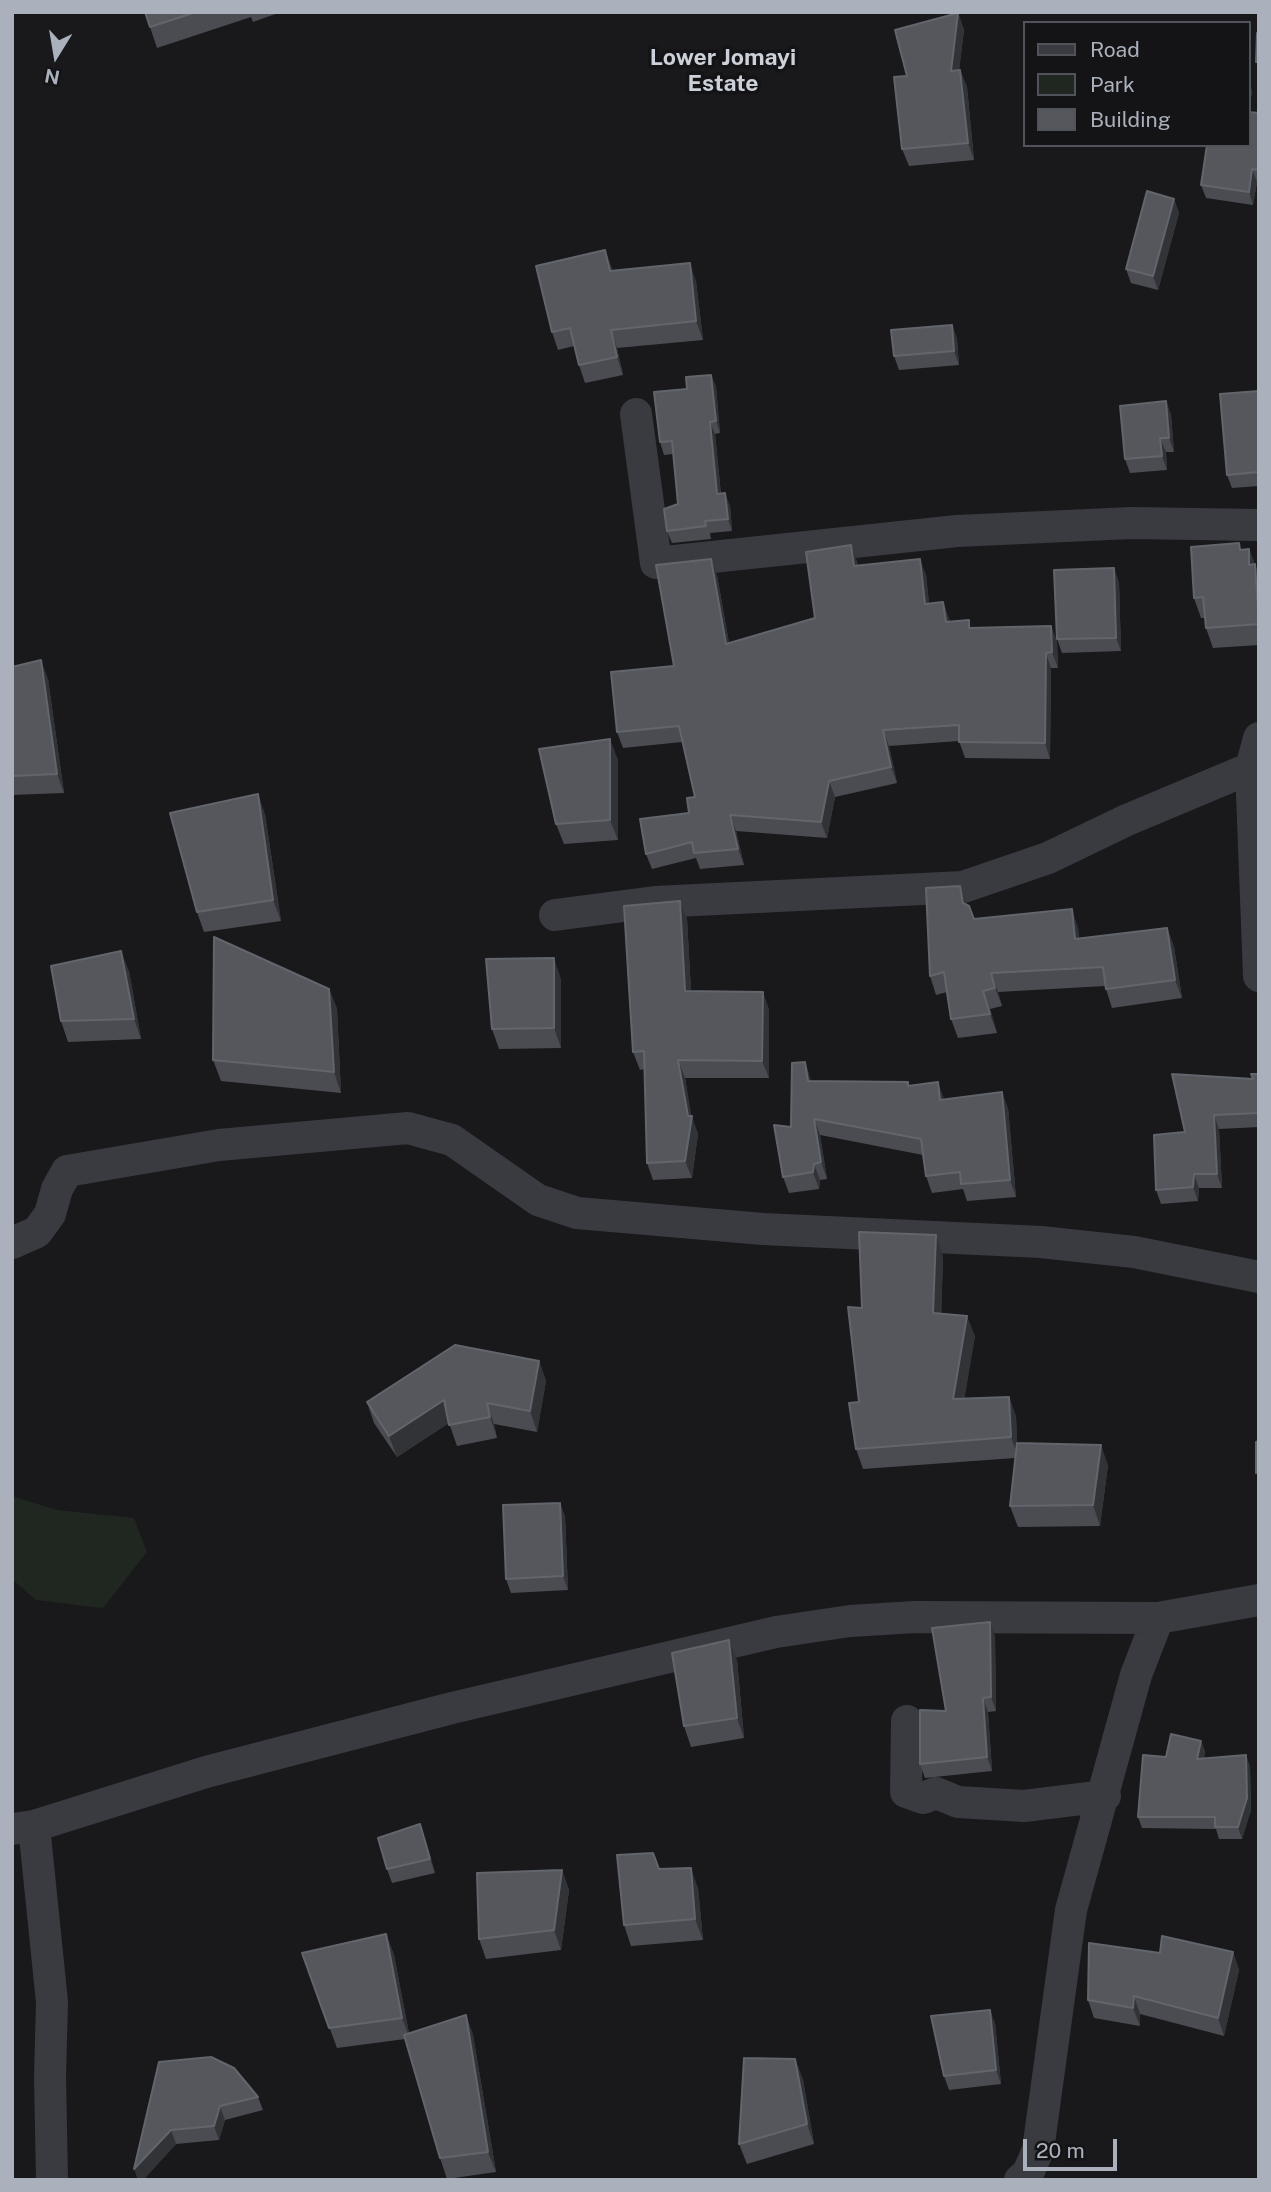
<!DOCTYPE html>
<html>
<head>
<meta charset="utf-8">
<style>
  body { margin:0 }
  #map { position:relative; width:1271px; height:2192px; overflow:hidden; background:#19191c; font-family:"Public Sans",sans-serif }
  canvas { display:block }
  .frame { position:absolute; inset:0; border:14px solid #abb1bc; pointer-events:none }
  .legend { position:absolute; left:1023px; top:21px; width:228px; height:126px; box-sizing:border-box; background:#141417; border:2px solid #505359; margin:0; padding:9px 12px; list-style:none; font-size:21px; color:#abb1bc }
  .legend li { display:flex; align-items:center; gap:14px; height:35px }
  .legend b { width:35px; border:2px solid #505359 }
  .north { position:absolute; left:21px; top:21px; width:70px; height:70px; -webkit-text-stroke:5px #141417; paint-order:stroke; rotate:191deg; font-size:19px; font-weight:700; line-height:28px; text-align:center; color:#abb1bc }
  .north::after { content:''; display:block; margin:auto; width:24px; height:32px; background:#abb1bc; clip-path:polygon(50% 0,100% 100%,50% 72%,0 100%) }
  .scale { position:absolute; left:1023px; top:2139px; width:94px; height:32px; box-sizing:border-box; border:4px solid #abb1bc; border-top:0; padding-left:9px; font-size:21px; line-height:24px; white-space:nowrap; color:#abb1bc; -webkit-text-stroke:5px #141417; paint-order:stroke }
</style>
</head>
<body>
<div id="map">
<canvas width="1271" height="2192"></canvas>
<div class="frame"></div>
<ul class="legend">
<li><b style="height:9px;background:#3a3b41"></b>Road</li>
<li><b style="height:19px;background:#1f2720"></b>Park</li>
<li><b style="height:19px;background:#55575d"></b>Building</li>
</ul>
<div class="north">N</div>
<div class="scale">20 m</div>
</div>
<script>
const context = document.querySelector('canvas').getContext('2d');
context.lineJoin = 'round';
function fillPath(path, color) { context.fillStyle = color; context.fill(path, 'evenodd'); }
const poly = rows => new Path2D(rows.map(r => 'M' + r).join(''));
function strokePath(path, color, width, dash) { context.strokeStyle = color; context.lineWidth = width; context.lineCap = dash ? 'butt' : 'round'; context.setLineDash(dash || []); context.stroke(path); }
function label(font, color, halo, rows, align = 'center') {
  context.font = font + ' "Public Sans",sans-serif'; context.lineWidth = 7; context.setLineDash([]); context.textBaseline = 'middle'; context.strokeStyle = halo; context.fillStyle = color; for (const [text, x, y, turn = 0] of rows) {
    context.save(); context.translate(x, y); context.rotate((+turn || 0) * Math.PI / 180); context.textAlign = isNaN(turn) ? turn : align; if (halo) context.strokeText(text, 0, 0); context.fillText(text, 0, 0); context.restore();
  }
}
fillPath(poly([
  [12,1496,57,1510,134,1518,147,1552,103,1608,36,1600,12,1579]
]), '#1f2720');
strokePath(poly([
  [636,414,656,563,957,531,1131,523,1259,525],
  [1251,768,1259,976],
  [555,915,655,902,963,887,1048,858,1127,820,1251,768,1259,738],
  [12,1243,37,1232,50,1214,57,1189,67,1171,219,1145,408,1128,452,1140,538,1200,577,1213,763,1229,1041,1242,1134,1252,1259,1277],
  [907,1721,906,1792,923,1798,936,1793,958,1802,1024,1806,1105,1796],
  [34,1826,52,2002,50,2077,52,2180],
  [12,1829,34,1826,206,1772,452,1708,776,1632,850,1621,915,1617,1158,1618,1259,1600],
  [1020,2180,1028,2173,1038,2150,1071,1910,1136,1675,1158,1618]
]), '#3a3b41', 32);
fillPath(poly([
  [145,12,281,12,253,22,251,17,157,48],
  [958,13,964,30,959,70,960,70,967,87,974,160,909,166,902,149,907,76],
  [1248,81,1252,91,1249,112,1259,113,1259,183,1257,182,1253,205,1206,198,1201,185,1248,145],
  [1174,199,1179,213,1158,290,1131,283,1126,269],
  [696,281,703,340,617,348,623,375,585,383,579,365,574,346,558,350,552,332],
  [952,325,957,339,959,365,899,370,894,356],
  [711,375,716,387,720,433,715,434,721,494,730,506,732,531,710,533,711,539,672,543,667,531,678,504,673,454,664,455,660,442,687,389],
  [1259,391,1259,486,1232,488,1227,475],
  [1166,401,1171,415,1174,452,1166,452,1167,470,1130,473,1125,459],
  [1249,549,1259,575,1259,645,1213,648,1206,628,1205,618,1201,618,1194,598,1242,550],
  [857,561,858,566,926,575,929,604,943,602,950,622,971,628,1051,626,1057,642,1058,668,1051,668,1050,759,965,758,959,741,889,746,897,783,835,797,827,838,736,831,744,865,700,869,696,858,652,869,646,854,689,813,695,797,682,742,623,748,617,732,674,666,717,575,729,643,815,618],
  [1119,582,1121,651,1062,653,1057,639],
  [12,667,48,679,64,793,12,795],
  [618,760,618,840,564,844,556,824],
  [265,814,281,921,204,932,197,912],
  [680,901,687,919,691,991,769,1009,769,1078,685,1078,691,1116,698,1134,692,1178,653,1180,647,1163,645,1069,640,1070,633,1052],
  [967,905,969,906,974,919,1078,928,1079,938,1167,928,1174,947,1182,998,1112,1008,1105,986,998,992,1002,1006,990,1009,997,1033,958,1038,951,1019,947,992,936,995,930,976],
  [129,971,141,1039,68,1042,61,1021],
  [561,979,561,1048,499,1049,492,1029],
  [329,989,337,1009,341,1093,221,1081,213,1060],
  [805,1062,811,1081,908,1082,910,1086,944,1100,1008,1108,1016,1197,967,1201,963,1189,932,1193,926,1176,923,1155,820,1135,827,1179,820,1180,819,1189,789,1193,783,1177,791,1127],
  [1259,1074,1259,1127,1219,1129,1222,1188,1199,1188,1198,1201,1161,1204,1156,1190,1185,1132],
  [943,1256,941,1314,975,1336,964,1399,1009,1397,1016,1417,1017,1443,1108,1465,1100,1526,1018,1527,1010,1506,1015,1458,863,1469,856,1449,859,1402,862,1308],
  [539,1361,546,1381,537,1432,494,1424,497,1438,457,1446,449,1423,397,1457,374,1423,367,1402],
  [560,1503,565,1517,568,1590,511,1593,506,1579],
  [995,1636,996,1711,988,1712,992,1771,925,1778,920,1764,946,1711],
  [737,1660,744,1738,691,1747,684,1726],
  [1201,1741,1205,1752,1204,1758,1250,1766,1251,1810,1242,1839,1219,1839,1216,1829,1142,1828,1138,1817,1166,1757],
  [425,1838,435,1873,392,1883,387,1869],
  [659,1869,698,1888,703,1940,631,1946,624,1925],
  [562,1870,569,1890,561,1950,486,1959,479,1939],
  [386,1934,394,1955,409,2033,466,2015,473,2035,496,2172,447,2179,440,2158,405,2039,337,2048,302,1953],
  [1233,1952,1239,1970,1224,2036,1140,2014,1140,2026,1094,2018,1088,2000],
  [995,2023,1001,2084,949,2090,944,2076],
  [795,2059,803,2080,814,2144,747,2164,739,2144],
  [159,2062,258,2097,263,2110,225,2120,219,2140,176,2144,143,2180]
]), '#4a4c51');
fillPath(poly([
  [958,13,964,30,957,88,951,71],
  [960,70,967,87,974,160,968,143],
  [1248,81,1252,91,1248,115],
  [1252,169,1257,182,1253,205,1249,192],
  [1174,199,1179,213,1158,290,1153,276],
  [605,250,612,268,617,290,610,271],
  [690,263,696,281,703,340,696,321],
  [952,325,957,339,959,365,954,351],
  [611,330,617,348,623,375,617,357],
  [711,375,716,387,720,433,716,421],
  [1166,401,1171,415,1174,452,1169,438],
  [710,422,715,434,722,506,717,494],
  [1160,438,1166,452,1167,470,1162,456],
  [725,493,730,506,732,531,728,519],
  [851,545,857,561,860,582,854,566],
  [1249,549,1259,575,1259,618,1249,565],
  [711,559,717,575,732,660,726,644],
  [920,559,926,575,931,620,925,604],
  [1114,568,1119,582,1121,651,1116,638],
  [943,602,949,618,951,638,946,622],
  [1051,626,1057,642,1058,668,1052,652],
  [1046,653,1051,668,1050,759,1045,743],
  [41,660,48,679,64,793,57,774],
  [883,730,889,746,897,783,891,767],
  [610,739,618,760,618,840,610,820],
  [829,781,835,797,827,838,821,822],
  [258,794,265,814,281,921,273,900],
  [730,815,736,831,744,865,738,849],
  [960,886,967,905,963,903],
  [680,901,687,919,692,1008,685,991],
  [1072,909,1078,928,1082,958,1075,939],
  [1167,928,1174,947,1182,998,1175,980],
  [121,951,129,971,141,1039,134,1019],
  [554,958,561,979,561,1048,554,1028],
  [991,973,998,992,1002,1006,995,988],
  [329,989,337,1009,341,1093,334,1072],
  [983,991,990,1009,997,1033,990,1014],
  [763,992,769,1009,769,1078,762,1061],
  [678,1060,685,1078,692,1119,692,1116,698,1134,692,1178,685,1161,688,1116],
  [805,1062,810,1078,814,1098,808,1081],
  [938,1082,944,1099,946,1117,940,1100],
  [1002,1092,1008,1108,1016,1197,1010,1180],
  [1214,1115,1219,1129,1222,1188,1217,1174],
  [814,1119,820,1135,827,1179,821,1162],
  [814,1164,820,1180,819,1189,813,1172],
  [1194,1174,1199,1188,1198,1201,1193,1187],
  [936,1235,943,1256,941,1334,933,1313],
  [967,1316,975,1336,961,1419,953,1399],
  [539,1361,546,1381,537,1432,530,1411],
  [1009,1397,1016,1417,1018,1457,1011,1437],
  [444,1400,452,1421,397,1457,389,1436],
  [487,1403,494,1424,497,1438,490,1417],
  [1101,1445,1108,1465,1100,1526,1093,1505],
  [560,1503,565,1517,568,1590,563,1576],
  [990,1622,995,1636,996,1711,991,1697],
  [729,1640,737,1660,744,1738,737,1718],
  [983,1698,988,1712,992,1771,987,1757],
  [1201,1741,1205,1752,1202,1770,1197,1759],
  [1246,1755,1250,1766,1251,1810,1242,1839,1238,1827],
  [420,1824,425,1838,435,1873,430,1859],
  [691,1868,698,1888,703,1940,695,1919],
  [562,1870,569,1890,561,1950,554,1930],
  [386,1934,394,1955,410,2039,402,2018],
  [1233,1952,1239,1970,1224,2036,1218,2018],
  [1134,1996,1140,2014,1140,2026,1133,2008],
  [990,2010,995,2023,1001,2084,996,2070],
  [466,2015,473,2035,496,2172,488,2152],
  [795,2059,803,2080,814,2144,807,2124],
  [220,2106,225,2120,219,2140,214,2126],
  [171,2130,176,2144,143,2180,138,2180,134,2169]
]), '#323337');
const building = poly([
  [145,12,196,12,150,27,145,12],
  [958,13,951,71,960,70,968,143,902,149,894,77,907,76,895,30,958,13],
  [1257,33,1259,33,1259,62,1256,62,1257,33],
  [1248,112,1259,113,1259,170,1252,169,1249,192,1201,185,1207,145,1248,145,1248,112],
  [1147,191,1174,199,1153,276,1126,269,1147,191],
  [605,250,610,271,690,263,696,321,611,330,617,357,579,365,570,328,552,332,536,266,605,250],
  [952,325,954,351,894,356,891,330,952,325],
  [711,375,716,421,710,422,717,494,725,493,728,519,705,521,706,526,667,531,664,509,678,504,672,441,660,442,654,392,687,389,686,377,711,375],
  [1259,391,1259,472,1227,475,1220,394,1259,391],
  [1166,401,1169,438,1160,438,1162,456,1125,459,1120,406,1166,401],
  [1239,543,1240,550,1249,549,1249,565,1255,564,1259,624,1206,628,1203,597,1194,598,1191,547,1239,543],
  [851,545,854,566,920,559,925,604,943,602,946,622,969,620,969,628,1051,626,1052,652,1046,653,1045,743,959,742,959,725,883,730,891,767,829,781,821,822,730,815,738,849,694,853,692,842,646,854,640,819,689,813,687,798,695,797,679,726,617,732,611,672,674,666,656,565,711,559,726,644,815,618,806,552,851,545],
  [1114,568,1116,638,1057,639,1054,570,1114,568],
  [41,660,57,774,12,776,12,667,41,660],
  [610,739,610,820,556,824,539,749,610,739],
  [258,794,273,900,197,912,170,813,258,794],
  [960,886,963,903,969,906,974,919,1072,909,1075,939,1167,928,1175,980,1106,989,1103,967,991,973,995,988,983,991,990,1014,951,1019,944,972,930,976,926,888,960,886],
  [680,901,685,991,763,992,762,1061,678,1060,688,1116,692,1116,685,1161,647,1163,644,1051,633,1052,624,906,680,901],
  [214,937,329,989,334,1072,213,1060,214,937],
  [121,951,134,1019,61,1021,51,966,121,951],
  [554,958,554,1028,492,1029,486,959,554,958],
  [805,1062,808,1081,908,1082,908,1086,938,1082,940,1100,1002,1092,1010,1180,961,1184,960,1172,926,1176,921,1139,814,1119,821,1162,814,1164,813,1172,783,1177,774,1125,791,1127,792,1063,805,1062],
  [1172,1074,1253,1079,1251,1074,1259,1074,1259,1113,1214,1115,1217,1174,1194,1174,1193,1187,1156,1190,1154,1135,1185,1132,1172,1074],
  [859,1232,936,1235,933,1313,967,1316,953,1399,1009,1397,1011,1437,856,1449,849,1403,859,1402,848,1307,862,1308,859,1232],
  [455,1345,539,1361,530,1411,487,1403,490,1417,449,1425,444,1400,389,1436,367,1402,455,1345],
  [1259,1441,1259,1472,1256,1473,1256,1442,1259,1441],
  [1017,1443,1101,1445,1093,1505,1010,1506,1017,1443],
  [560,1503,563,1576,506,1579,503,1505,560,1503],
  [990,1622,991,1697,983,1698,987,1757,920,1764,920,1710,946,1711,932,1628,990,1622],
  [729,1640,737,1718,684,1726,672,1653,729,1640],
  [1171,1734,1201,1741,1197,1759,1246,1755,1247,1798,1238,1827,1215,1827,1215,1817,1138,1817,1143,1755,1166,1757,1171,1734],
  [420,1824,430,1859,387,1869,378,1838,420,1824],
  [653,1853,659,1869,691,1868,695,1919,624,1925,617,1855,653,1853],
  [562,1870,554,1930,479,1939,477,1873,562,1870],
  [386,1934,402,2018,329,2028,302,1953,386,1934],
  [1162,1936,1233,1952,1218,2018,1134,1996,1133,2008,1088,2000,1089,1943,1160,1953,1162,1936],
  [990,2010,996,2070,944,2076,931,2016,990,2010],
  [466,2015,488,2152,440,2158,404,2035,466,2015],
  [211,2057,234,2068,258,2097,220,2106,214,2126,171,2130,134,2169,159,2062,211,2057],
  [744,2058,795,2059,807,2124,739,2144,744,2058]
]);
fillPath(building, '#55575d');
strokePath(building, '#62656c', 2);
label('bold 23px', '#ccd0d8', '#141417', [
  ["Lower Jomayi",723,58],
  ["Estate",723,84]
]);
</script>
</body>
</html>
